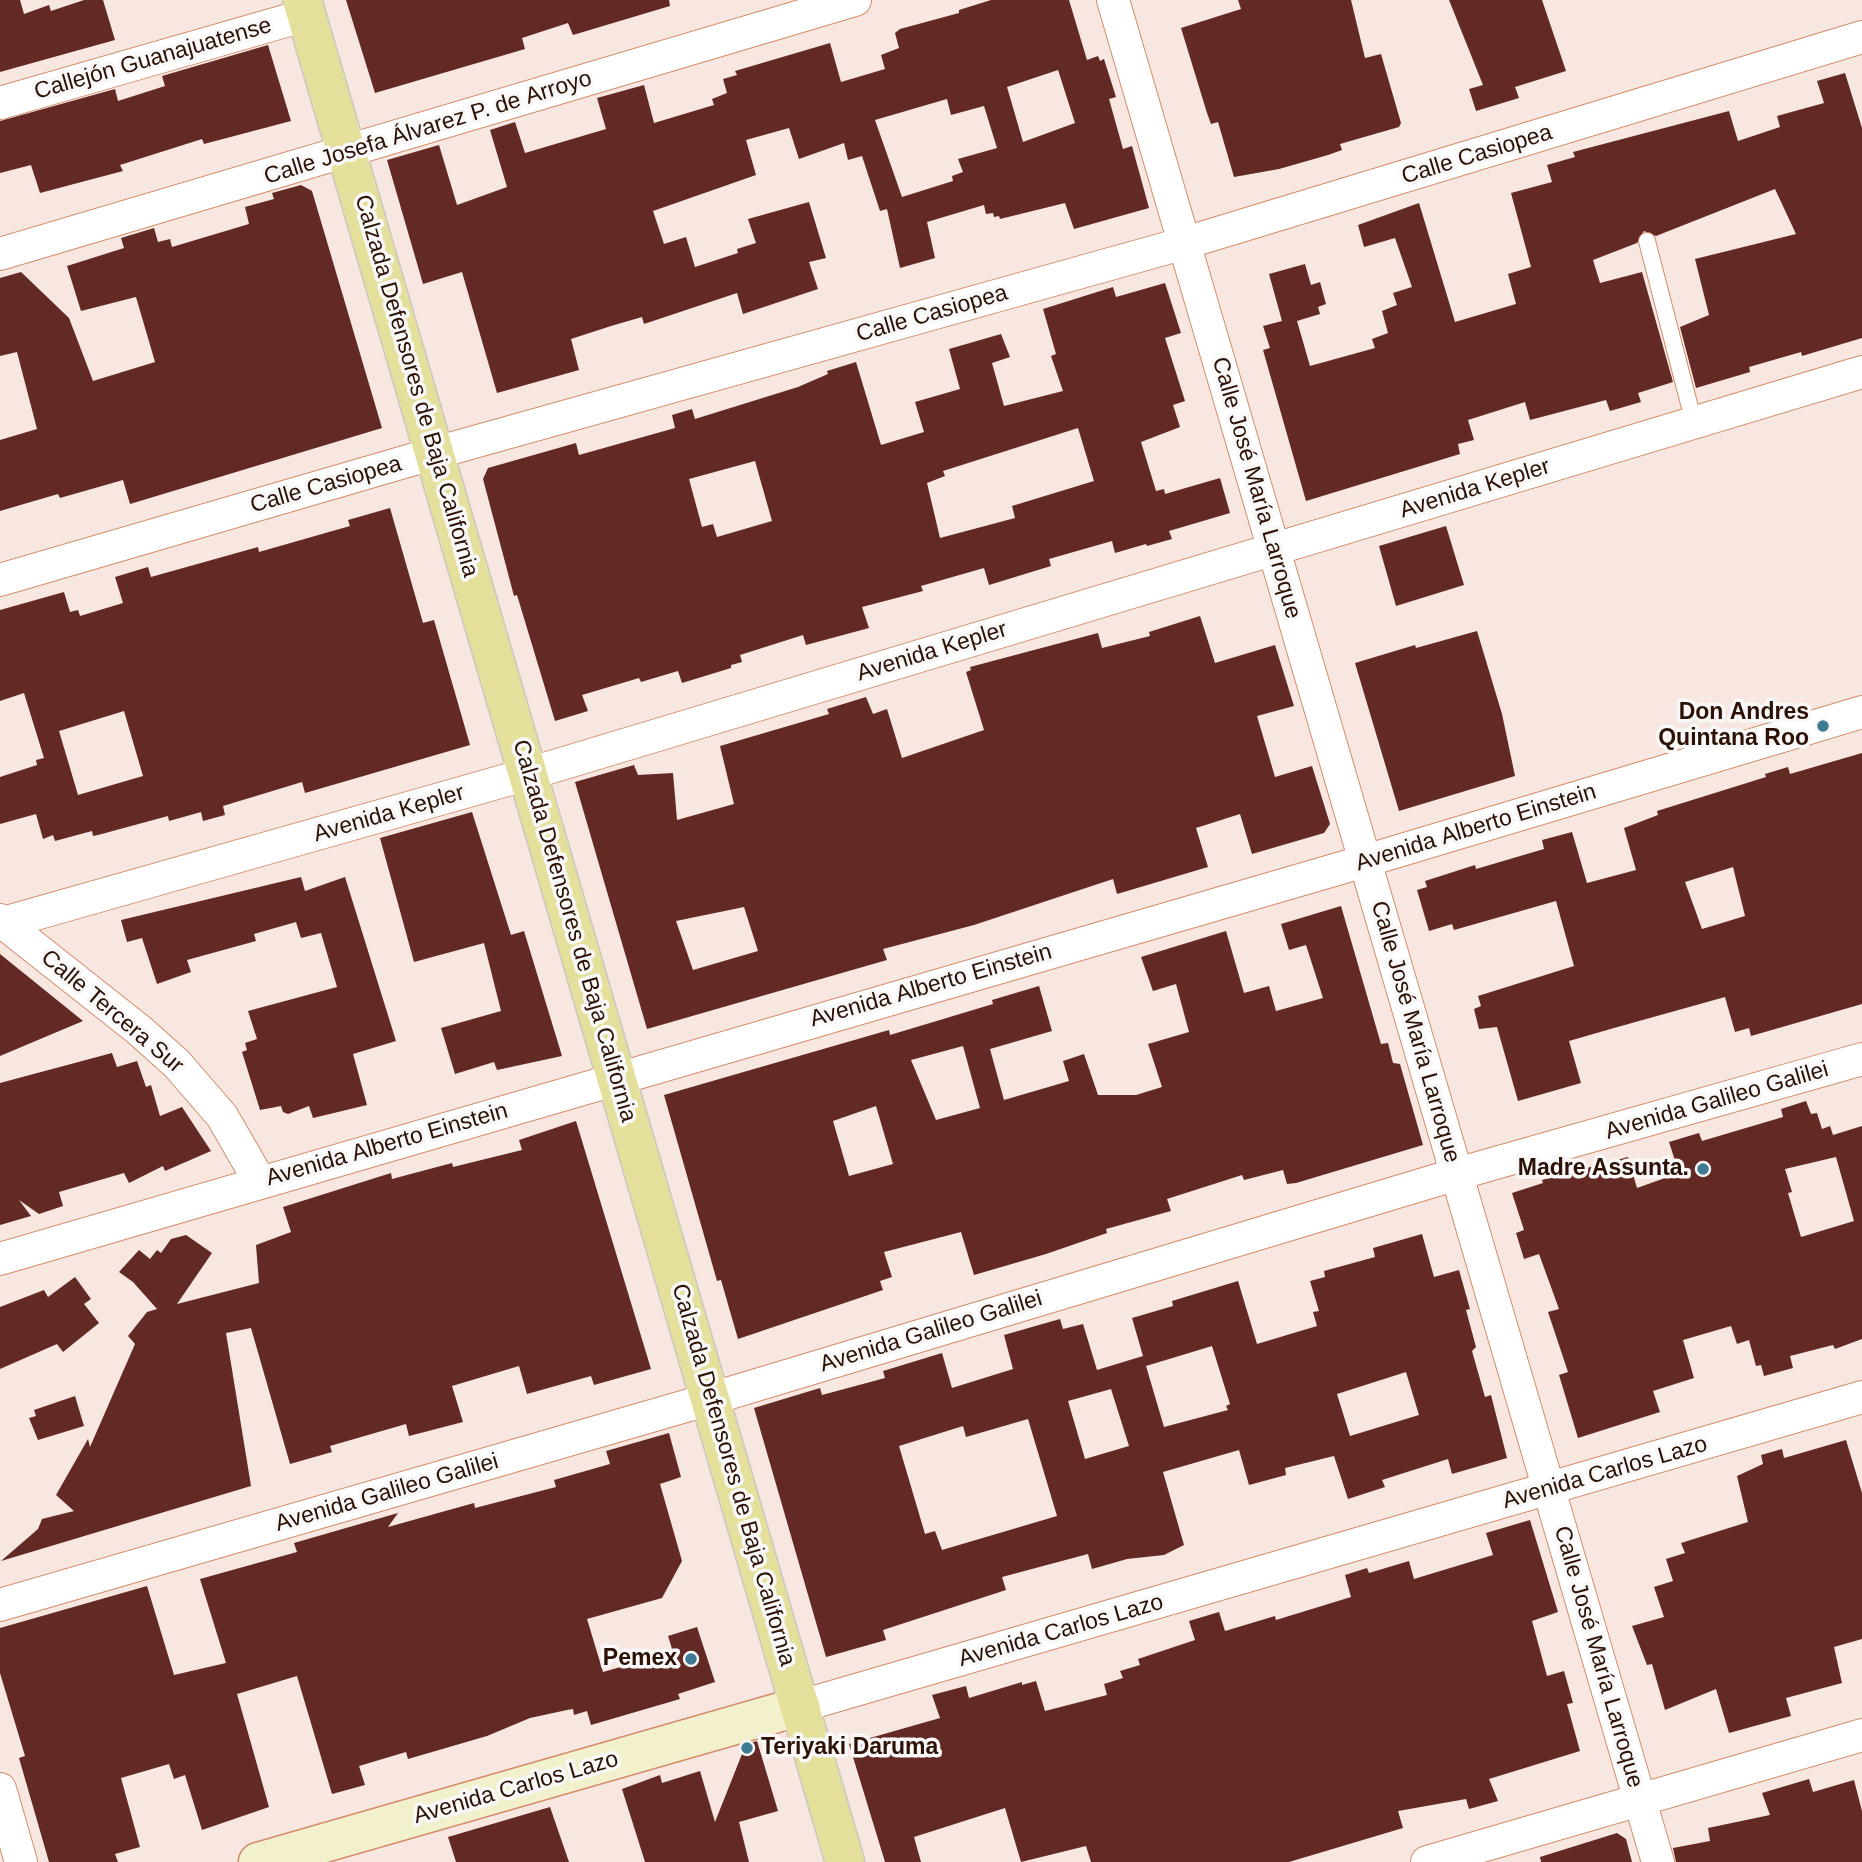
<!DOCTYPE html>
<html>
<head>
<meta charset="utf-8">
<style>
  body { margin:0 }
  canvas { display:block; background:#f7e7e0 }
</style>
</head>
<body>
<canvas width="1862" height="1862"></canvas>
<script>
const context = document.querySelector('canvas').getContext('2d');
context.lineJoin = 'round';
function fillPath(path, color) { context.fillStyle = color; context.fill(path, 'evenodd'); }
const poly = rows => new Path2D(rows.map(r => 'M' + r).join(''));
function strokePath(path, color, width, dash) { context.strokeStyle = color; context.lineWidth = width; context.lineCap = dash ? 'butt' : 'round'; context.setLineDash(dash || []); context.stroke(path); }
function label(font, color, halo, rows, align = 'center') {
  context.font = font + ' Arial,sans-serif'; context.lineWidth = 7; context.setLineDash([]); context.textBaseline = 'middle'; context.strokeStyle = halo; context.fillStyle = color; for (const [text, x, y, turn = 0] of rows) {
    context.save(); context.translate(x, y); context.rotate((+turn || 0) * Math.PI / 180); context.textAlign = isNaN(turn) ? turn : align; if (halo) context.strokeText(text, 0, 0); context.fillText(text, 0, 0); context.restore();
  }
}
fillPath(poly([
  [0,0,20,0,24,14,49,5,51,11,84,0,103,0,115,40,0,72],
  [346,0,669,0,670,6,573,35,568,23,522,38,525,49,375,93],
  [991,0,1069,0,1087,60,1098,56,1100,61,1104,59,1116,97,1109,99,1123,149,1132,146,1149,208,1074,229,1065,203,1000,219,999,216,994,217,993,213,986,214,984,205,927,222,935,258,900,268,887,209,880,211,862,156,848,160,844,143,799,159,789,128,746,140,756,175,653,211,664,244,686,237,695,267,738,253,737,249,756,243,748,219,809,202,826,258,809,262,818,289,743,314,737,293,644,324,642,317,611,326,571,339,579,370,497,393,462,272,423,284,387,160,439,145,457,205,507,187,490,130,515,122,525,153,606,129,597,98,644,85,654,123,714,105,712,99,727,93,723,79,737,75,735,71,830,43,841,82,885,69,881,55,899,48,895,33,900,29,959,13,959,10],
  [1058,70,1075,123,1023,142,1007,87],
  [947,99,951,115,984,106,997,148,958,159,963,172,952,176,953,181,902,197,875,120],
  [1238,0,1351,0,1365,58,1381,54,1401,123,1399,127,1340,144,1342,150,1328,155,1279,169,1234,177,1218,122,1211,124,1207,113,1181,28,1241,9],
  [1449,0,1542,0,1566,71,1515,87,1519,98,1476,111,1469,89,1483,85],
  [268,45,291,121,204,144,202,139,120,165,123,171,40,193,31,165,0,173,0,121,115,89,118,101,165,86,162,76],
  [1845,73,1862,128,1862,338,1802,356,1801,352,1749,367,1750,372,1696,388,1680,327,1709,315,1695,259,1796,234,1775,189,1656,236,1644,231,1637,243,1593,260,1600,283,1642,272,1673,382,1638,393,1641,402,1610,411,1606,400,1530,420,1525,402,1468,420,1474,440,1458,444,1460,454,1306,501,1263,350,1270,348,1263,326,1282,321,1269,274,1305,264,1311,285,1320,282,1326,304,1318,307,1320,314,1297,321,1310,366,1375,348,1372,339,1388,333,1382,311,1397,305,1393,293,1412,287,1395,238,1364,247,1358,225,1419,203,1455,322,1516,304,1508,274,1531,267,1511,193,1552,182,1547,165,1575,157,1573,152,1729,111,1738,141,1780,127,1777,116,1824,103,1817,81],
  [301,185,312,191,382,428,130,504,123,480,60,498,58,494,0,511,0,440,37,429,17,352,0,356,0,278,21,272,69,318,93,381,155,362,136,297,81,311,67,266,124,248,121,238,154,228,158,242,170,239,172,247,249,224,245,207,274,199,272,193],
  [1165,283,1181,333,1165,338,1185,401,1173,405,1180,427,1141,442,1156,491,1164,489,1165,494,1220,478,1230,513,1169,531,1172,539,1147,546,1146,544,1115,553,1112,541,1049,559,1051,566,989,585,984,568,921,586,923,591,862,607,869,628,806,645,803,635,740,655,742,662,731,665,731,668,682,683,678,671,641,682,639,678,582,695,588,711,555,721,517,595,514,596,483,479,488,468,576,443,579,455,675,428,672,415,692,409,695,419,798,387,828,374,827,371,856,362,881,445,924,432,915,402,960,389,949,349,1001,334,1010,357,992,363,1004,406,1063,391,1051,356,1056,354,1043,309,1113,287,1116,297],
  [1078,428,1094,481,1012,506,1015,518,940,538,927,483,945,476,943,471],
  [755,461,772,521,717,537,713,524,702,527,689,479],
  [390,508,423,623,434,620,470,745,305,793,302,782,223,806,225,815,203,821,201,812,169,821,168,816,98,835,93,836,92,831,55,841,53,835,43,839,36,814,0,824,0,777,37,765,36,760,44,758,24,693,0,701,0,610,64,592,70,612,78,610,80,616,123,603,115,577,148,567,151,577,258,547,259,552,350,526,348,520],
  [124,711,143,776,78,795,59,731],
  [1446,526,1464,585,1396,606,1379,546],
  [1200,616,1215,663,1275,645,1294,706,1257,716,1275,777,1312,766,1330,824,1324,833,1252,854,1240,814,1196,828,1208,867,1117,894,1113,879,974,925,883,949,887,960,647,1029,575,782,634,765,638,775,673,773,677,820,734,804,720,746,829,714,827,709,866,697,873,714,887,709,902,758,984,730,966,672,971,670,970,667,1098,633,1102,648,1150,636,1149,632],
  [744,907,758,951,693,970,676,921],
  [1477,631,1502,714,1515,776,1399,811,1355,663,1415,645,1416,648],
  [1862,753,1862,1004,1751,1036,1749,1028,1735,1032,1725,997,1614,1028,1569,1041,1581,1083,1518,1101,1497,1027,1479,1029,1474,1009,1481,1006,1478,996,1574,966,1556,901,1454,930,1452,924,1429,931,1417,890,1427,887,1425,881,1475,865,1476,869,1544,849,1542,840,1572,832,1587,883,1636,870,1624,828,1658,815,1657,811,1766,777,1765,774,1788,767,1790,774],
  [1733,867,1745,916,1702,929,1685,882],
  [472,812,511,935,524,931,562,1056,497,1070,494,1062,455,1074,441,1028,501,1011,484,943,414,962,380,838],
  [301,877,305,891,345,877,396,1041,353,1054,367,1105,313,1118,309,1106,288,1114,283,1112,281,1106,260,1110,242,1052,247,1050,245,1043,257,1039,248,1011,337,987,321,933,301,938,296,922,254,934,256,941,187,960,191,972,157,984,142,938,127,942,121,920],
  [1341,906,1381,1044,1388,1043,1393,1063,1400,1064,1423,1145,1296,1183,1287,1184,1283,1170,1244,1180,1242,1175,1167,1199,1171,1211,1106,1229,1107,1233,1046,1254,974,1275,961,1232,884,1252,892,1277,880,1281,883,1290,738,1339,721,1280,717,1281,664,1095,889,1030,890,1035,993,1004,992,1000,1039,986,1052,1031,990,1049,1004,1100,1069,1081,1063,1061,1084,1054,1098,1095,1136,1095,1162,1087,1148,1044,1189,1032,1176,984,1153,991,1141,957,1226,931,1244,993,1269,986,1276,1011,1323,998,1306,945,1289,950,1281,924],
  [963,1046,980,1108,936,1120,911,1060],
  [876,1106,893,1164,849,1176,833,1121],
  [0,954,83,1021,0,1056],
  [112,1053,117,1067,137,1061,146,1087,151,1085,160,1116,182,1107,211,1151,165,1171,163,1166,129,1183,124,1173,59,1192,63,1206,39,1214,19,1200,31,1216,0,1225,0,1083],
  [1806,1101,1811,1114,1817,1113,1822,1129,1830,1126,1833,1135,1862,1126,1862,1339,1835,1349,1833,1345,1790,1356,1793,1368,1764,1376,1761,1365,1756,1366,1749,1340,1737,1344,1731,1326,1683,1340,1694,1378,1653,1391,1660,1412,1578,1438,1559,1375,1568,1372,1548,1312,1559,1309,1539,1254,1524,1259,1516,1233,1524,1230,1512,1193,1543,1183,1542,1180,1628,1157,1637,1188,1679,1173,1669,1142,1699,1133,1702,1141,1783,1117,1781,1109],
  [1836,1157,1854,1221,1801,1237,1788,1193,1792,1192,1785,1169],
  [576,1121,651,1369,594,1385,591,1376,527,1394,519,1366,452,1386,463,1422,409,1436,406,1424,330,1446,332,1452,290,1464,251,1328,226,1333,251,1486,1,1561,38,1529,42,1519,74,1511,56,1495,88,1439,90,1447,135,1344,128,1336,147,1312,157,1309,133,1282,119,1272,139,1250,150,1259,157,1250,161,1253,171,1239,186,1235,212,1253,177,1304,259,1283,256,1245,291,1232,283,1207,391,1173,392,1179,452,1163,453,1167,522,1150,519,1140],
  [1422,1234,1434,1277,1459,1270,1470,1309,1466,1310,1476,1347,1472,1351,1485,1397,1491,1395,1507,1458,1452,1474,1448,1459,1382,1480,1385,1487,1348,1499,1334,1456,1285,1468,1286,1475,1249,1485,1239,1450,1163,1472,1184,1545,1164,1555,1127,1559,1092,1569,1088,1554,1002,1577,1006,1590,883,1630,886,1640,826,1657,754,1408,820,1388,822,1395,885,1378,883,1371,942,1353,952,1388,1013,1369,1004,1335,1060,1319,1063,1329,1083,1324,1097,1370,1143,1356,1132,1318,1173,1306,1172,1301,1238,1281,1257,1344,1317,1326,1313,1312,1319,1311,1310,1281,1325,1277,1324,1271,1375,1257,1373,1248],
  [1212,1346,1230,1404,1226,1406,1228,1410,1164,1427,1146,1366],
  [1406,1372,1419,1415,1350,1436,1337,1394],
  [1111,1389,1129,1446,1085,1459,1068,1401],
  [1028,1419,1057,1516,942,1550,935,1531,925,1534,899,1446,963,1426,966,1437],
  [75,1277,91,1299,84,1304,99,1323,63,1352,57,1344,0,1369,0,1307,44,1290,48,1297],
  [75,1396,84,1426,38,1440,29,1418,36,1416,34,1410],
  [669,1433,681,1477,660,1484,682,1561,662,1598,587,1619,603,1672,673,1652,668,1636,697,1627,715,1682,678,1694,680,1699,591,1725,587,1711,574,1715,573,1709,567,1710,530,1718,487,1736,408,1759,406,1752,359,1766,365,1785,332,1794,297,1676,237,1694,269,1807,202,1830,185,1775,174,1779,169,1764,121,1778,140,1847,115,1854,118,1862,49,1862,19,1758,25,1756,0,1673,0,1628,147,1586,174,1675,226,1663,200,1579,297,1552,294,1543,398,1513,388,1527,474,1503,475,1508,556,1487,554,1480,610,1464,606,1451],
  [1846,1440,1862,1493,1862,1639,1834,1647,1842,1683,1786,1698,1791,1716,1729,1733,1716,1689,1665,1710,1652,1664,1647,1665,1632,1626,1664,1617,1654,1587,1673,1581,1666,1559,1685,1553,1681,1543,1748,1522,1737,1476,1763,1464,1761,1455,1782,1449,1784,1458],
  [1530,1520,1558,1612,1532,1621,1547,1676,1564,1671,1573,1703,1567,1704,1580,1751,1489,1779,1498,1801,1469,1809,1466,1799,1398,1811,1403,1828,1289,1862,1091,1862,1086,1846,1021,1862,1005,1808,914,1837,921,1862,885,1862,849,1744,940,1718,932,1695,966,1686,969,1698,1022,1682,1022,1685,1036,1681,1045,1711,1107,1695,1104,1684,1123,1678,1120,1671,1140,1665,1138,1659,1195,1640,1189,1621,1219,1612,1225,1631,1275,1616,1276,1620,1351,1597,1345,1575,1367,1568,1369,1573,1409,1561,1414,1579,1493,1555,1486,1533],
  [757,1741,778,1811,739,1822,749,1862,645,1862,622,1789,660,1775,662,1783,700,1771,715,1822,746,1744],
  [1809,1779,1813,1792,1854,1780,1862,1811,1862,1862,1676,1862,1673,1848,1710,1841,1708,1828,1770,1815,1762,1793],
  [550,1807,569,1862,456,1862,448,1837],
  [1617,1833,1626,1839,1632,1862,1541,1862,1540,1857]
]), '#622925');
const lane = poly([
  [1647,241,1694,423]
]);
const street = poly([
  [1113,0,1658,1862],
  [0,103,306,15],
  [0,254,855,0],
  [0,580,435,453,1185,243,1862,37],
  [0,920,139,1030,177,1064,222,1116,260,1182],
  [0,924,528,774,1862,372],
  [0,1259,1365,861,1862,712],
  [0,1605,710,1399,1457,1174,1862,1059],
  [801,1706,1862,1397],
  [0,1789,21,1862],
  [1427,1862,1862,1735]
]);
const secondary = poly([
  [258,1862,801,1706]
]);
const primary = poly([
  [302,0,845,1862]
]);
strokePath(lane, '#d38c6a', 18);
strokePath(street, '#d38c6a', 34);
strokePath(secondary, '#d38c6a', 41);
strokePath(primary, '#ccc6c3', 41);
strokePath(lane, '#fff', 16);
strokePath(street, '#fff', 32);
strokePath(secondary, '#f2f0cd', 38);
strokePath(primary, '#e4e09b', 38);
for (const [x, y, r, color] of [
  [1823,726,7,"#3f7b93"],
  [1703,1169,7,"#3f7b93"],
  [691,1659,7,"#3f7b93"],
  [747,1748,7,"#3f7b93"]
]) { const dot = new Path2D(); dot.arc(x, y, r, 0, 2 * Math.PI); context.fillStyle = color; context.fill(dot); strokePath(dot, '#f8f8f8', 2.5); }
label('23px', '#2c1104', '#f8f8f8', [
  ["Callejón Guanajuatense",153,59,-16],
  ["Calle Josefa Álvarez P. de Arroyo",428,128,-17],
  ["Calle Casiopea",1477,155,-17],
  ["Calle Casiopea",932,314,-16],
  ["Calzada Defensores de Baja California",416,386,74],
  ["Calle Casiopea",326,485,-16],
  ["Calle José María Larroque",1256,488,74],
  ["Avenida Kepler",1475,489,-17],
  ["Avenida Kepler",932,652,-17],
  ["Avenida Kepler",389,814,-16],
  ["Avenida Alberto Einstein",1476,828,-17],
  ["Calzada Defensores de Baja California",574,931,74],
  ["Avenida Alberto Einstein",931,986,-16],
  ["Calle Tercera Sur",112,1012,40],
  ["Calle José María Larroque",1415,1032,74],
  ["Avenida Galileo Galilei",1717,1101,-16],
  ["Avenida Alberto Einstein",387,1145,-16],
  ["Avenida Galileo Galilei",931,1332,-17],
  ["Avenida Carlos Lazo",1605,1473,-16],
  ["Calzada Defensores de Baja California",733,1475,74],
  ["Avenida Galileo Galilei",387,1493,-16],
  ["Avenida Carlos Lazo",1061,1631,-16],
  ["Calle José María Larroque",1598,1657,74],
  ["Avenida Carlos Lazo",516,1788,-16]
]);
label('bold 23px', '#2c1104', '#f8f8f8', [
  ["Don Andres",1809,713],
  ["Quintana Roo",1809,739],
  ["Madre Assunta.",1689,1169],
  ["Pemex",677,1659],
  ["Teriyaki Daruma",761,1748,"left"]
], 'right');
</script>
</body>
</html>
